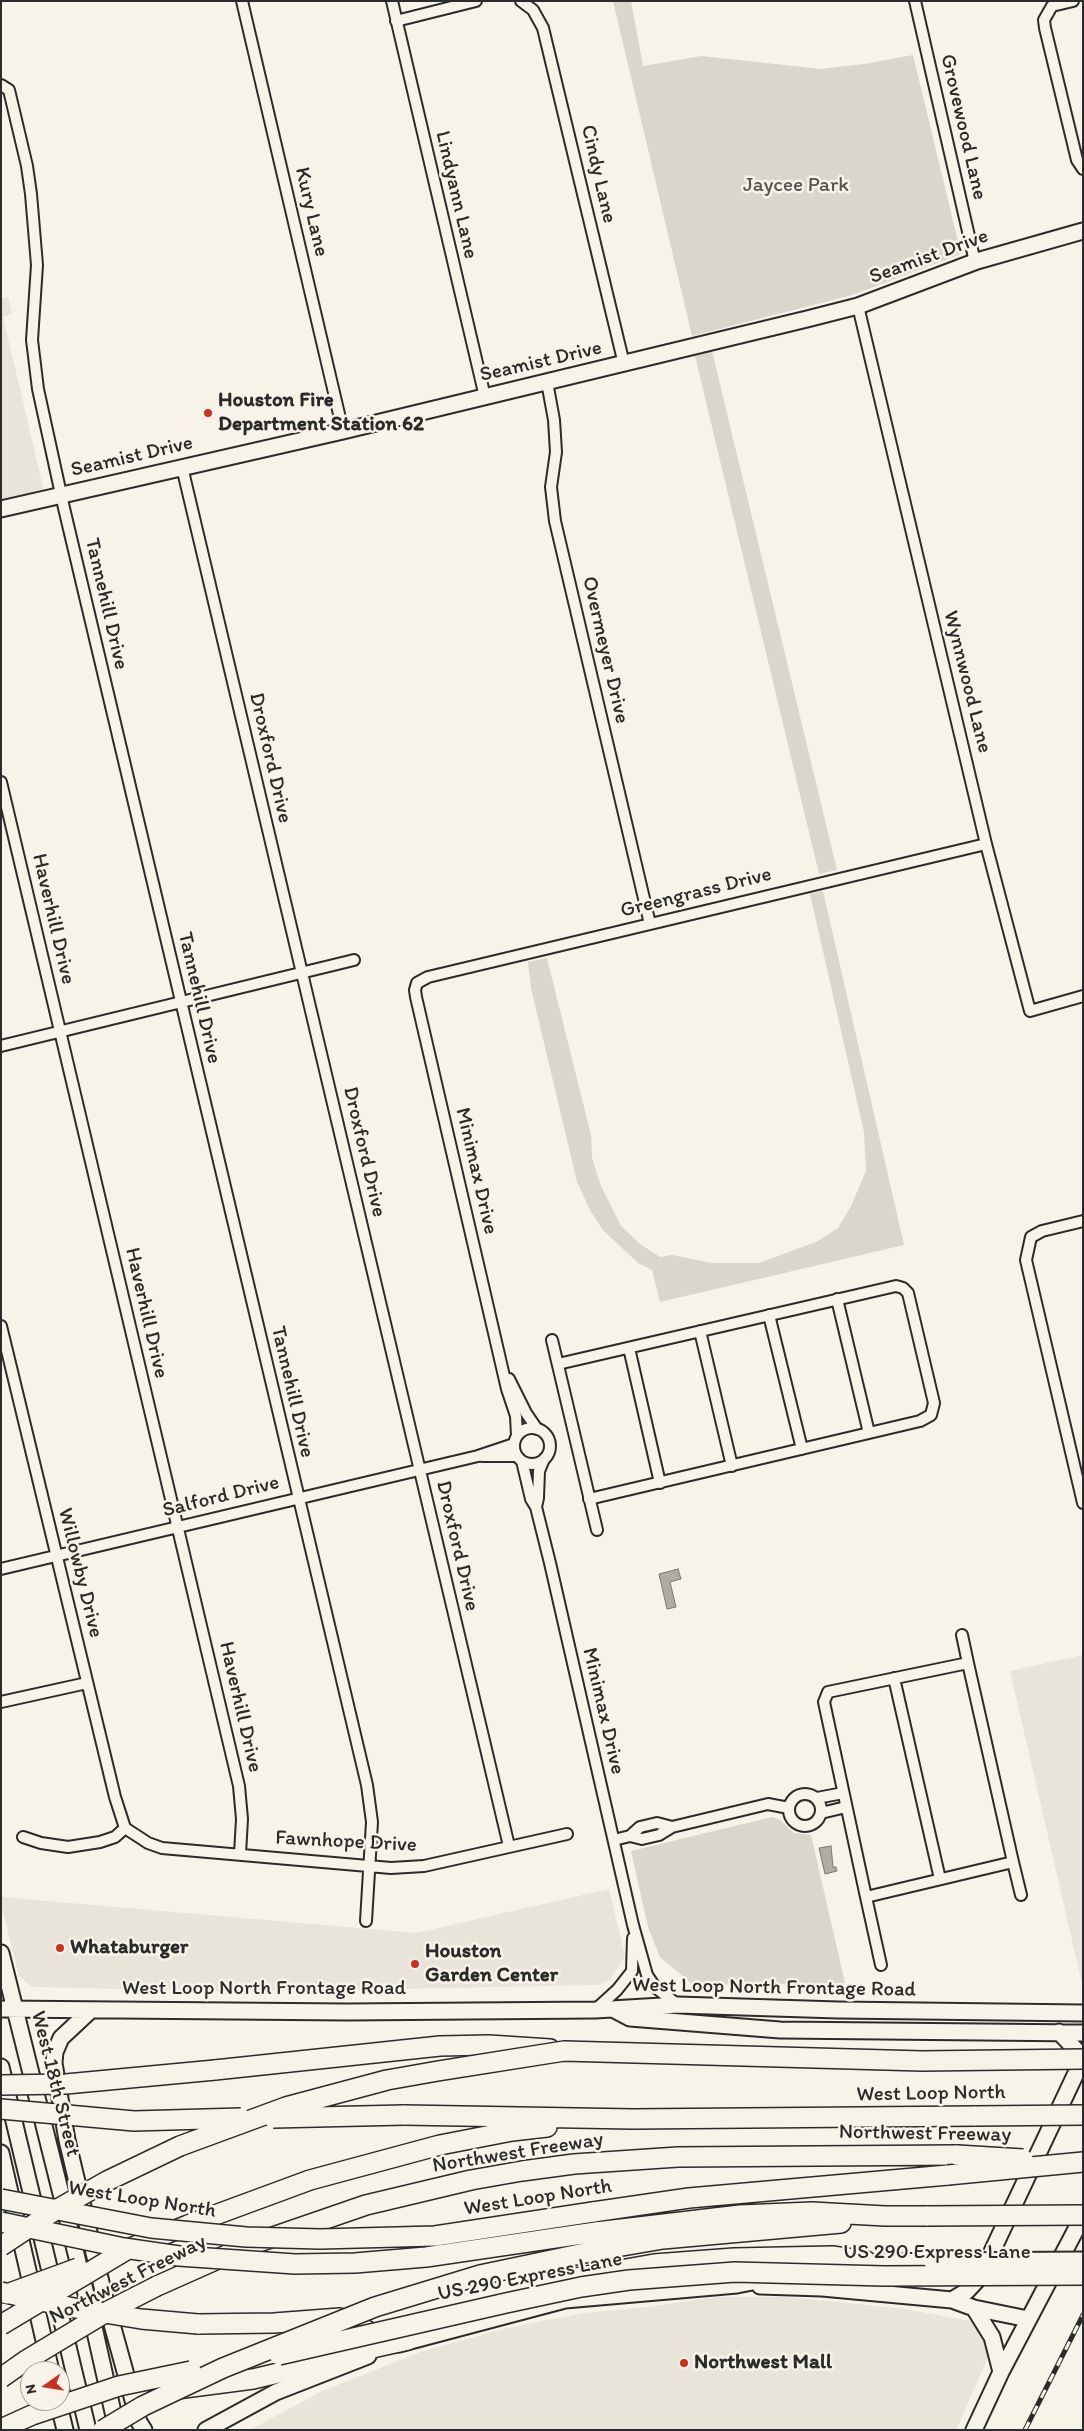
<!DOCTYPE html>
<html>
<head>
<meta charset="utf-8">
<style>
  body { margin:0 }
  #map { position:relative; width:1084px; height:2431px; overflow:hidden; background:#f7f3e8; font-family:Itim,sans-serif }
  canvas { display:block }
  .frame { position:absolute; inset:0; border:2px solid #2b2b2b; pointer-events:none }
  .north { position:absolute; left:20px; top:2361px; width:50px; height:50px; box-sizing:border-box; background:#f7f3e8; border:1px solid #a5a39c; border-radius:50%; rotate:257deg; font-size:14px; font-weight:700; line-height:20px; text-align:center; color:#2b2b2b }
  .north::after { content:''; display:block; margin:auto; width:18px; height:22px; background:#c8321e; clip-path:polygon(50% 0,100% 100%,50% 72%,0 100%) }
</style>
</head>
<body>
<div id="map">
<canvas width="1084" height="2431"></canvas>
<div class="frame"></div>
<div class="north">N</div>
</div>
<script>
const context = document.querySelector('canvas').getContext('2d');
context.lineJoin = 'round';
function fillPath(path, color) { context.fillStyle = color; context.fill(path, 'evenodd'); }
const poly = rows => new Path2D(rows.map(r => 'M' + r).join(''));
function strokePath(path, color, width, dash) { context.strokeStyle = color; context.lineWidth = width; context.lineCap = dash ? 'butt' : 'round'; context.setLineDash(dash || []); context.stroke(path); }
function label(font, color, halo, rows, align = 'center') {
  context.font = font + ' Itim,sans-serif'; context.lineWidth = 5; context.setLineDash([]); context.textBaseline = 'middle'; context.strokeStyle = halo; context.fillStyle = color; for (const [text, x, y, turn = 0] of rows) {
    context.save(); context.translate(x, y); context.rotate((+turn || 0) * Math.PI / 180); context.textAlign = isNaN(turn) ? turn : align; if (halo) context.strokeText(text, 0, 0); context.fillText(text, 0, 0); context.restore();
  }
}
fillPath(poly([
  [8,297,12,314,3,317,44,491,1,501,1,299],
  [1083,1655,1083,1988,1010,1671],
  [609,1889,625,1956,610,1980,598,1985,246,1992,32,1987,19,1976,1,1904,1,1897,416,1933],
  [717,2297,789,2297,905,2309,976,2322,989,2355,956,2430,250,2430,320,2392,420,2352,507,2328,584,2313,647,2307]
]), '#e8e4da');
fillPath(poly([
  [613,1,631,1,643,66,701,56,821,69,864,64,913,55,961,254,852,295,692,336],
  [712,351,837,870,819,874,695,356],
  [823,891,904,1245,660,1302,652,1270,638,1263,603,1230,590,1210,577,1182,531,988,528,962,547,958,591,1135,592,1158,601,1186,621,1226,640,1244,660,1257,672,1255,712,1263,759,1263,816,1242,838,1228,851,1206,866,1171,864,1132,810,894],
  [772,1817,780,1820,794,1833,811,1835,845,1983,693,1985,660,1957,648,1927,631,1851]
]), '#dad6cc');
const water = poly([
  [678,1569,681,1579,670,1582,676,1607,667,1609,659,1574,678,1569],
  [831,1846,833,1867,836,1867,837,1871,825,1874,819,1848,831,1846]
]);
fillPath(water, '#afaca4');
strokePath(water, '#7a7874', 1);
const street = poly([
  [242,1,343,431],
  [392,1,485,397],
  [521,1,533,10,543,28,624,364],
  [915,1,975,262],
  [1073,1,1052,6,1044,20,1045,28,1077,160,1083,169],
  [396,21,476,1],
  [1,85,9,90,27,166,31,194,37,265,32,340,38,389,64,508,367,1785,372,1822,366,1921],
  [858,306,986,844,1030,1011,1083,996],
  [547,382,554,420,556,452,551,487,555,521,650,924],
  [182,467,509,1846],
  [1,782,239,1786,242,1819,240,1854],
  [1,1046,354,960],
  [1083,1221,1042,1231,1031,1237,1026,1260,1083,1503],
  [837,1299,869,1433],
  [769,1315,802,1449],
  [1,1326,115,1797,125,1828],
  [700,1331,732,1466],
  [552,1340,597,1530],
  [629,1348,660,1483],
  [558,1364,896,1286,903,1288,908,1293,934,1403,931,1415,920,1421,589,1499],
  [509,1379,526,1413,537,1429],
  '514 1446a18 18 0 1 1 36 0a18 18 0 1 1-36 0Z',
  [517,1436,516,1416,507,1389,416,997,415,990,417,983,428,977,986,844],
  [482,1456,517,1456],
  [522,1461,531,1499,536,1507,550,1563,633,1925,647,1975,655,1987,678,2005],
  [536,1507,538,1498,539,1471,544,1459],
  [1,1569,478,1456,514,1444],
  [962,1635,968,1663],
  [968,1663,1013,1862,866,1897,824,1702,828,1692,968,1663],
  [894,1678,940,1879],
  [1,1702,87,1683],
  '789 1810a16 16 0 1 1 32 0a16 16 0 1 1-32 0Z',
  [817,1798,843,1793],
  [821,1813,846,1807],
  [125,1828,148,1843,162,1848,391,1868,424,1866,567,1834],
  [630,1836,640,1827,657,1823,672,1827],
  [23,1837,41,1843,68,1847,100,1842,115,1837,125,1828],
  [614,1840,630,1836,642,1839,659,1835,672,1827,768,1804,789,1808],
  [1013,1862,1021,1895],
  [866,1897,881,1965],
  [595,2010,617,1990,632,1971,633,1938]
]);
const secondary = poly([
  [1,509,343,431,807,319,858,306,977,261,1083,231],
  [1,1953,91,2314,117,2430],
  [1,2009,347,2012,595,2010,678,2005,838,2010,1083,2013],
  [613,2009,630,2018,780,2030,1083,2033],
  [91,2010,61,2038,55,2052,54,2063,67,2140,105,2299,139,2422,144,2430],
  [1,2067,88,2430],
  [1,2153,51,2371],
  [855,2263,931,2261],
  [760,2286,822,2288,952,2300,974,2308,1028,2319],
  [952,2300,967,2291,980,2277,1077,2071,1078,2052,1059,2032],
  [974,2308,992,2337,1001,2372],
  [399,2344,565,2300,737,2285,773,2278],
  [58,2401,65,2430],
  [206,2430,276,2392,368,2356],
  [974,2430,1001,2372,1083,2216]
]);
const highway = poly([
  [215,2070,440,2046,489,2045,550,2049],
  [404,2115,633,2119,976,2116],
  [593,2212,689,2198,948,2175],
  [596,2232,740,2215,812,2212,885,2216,928,2216],
  [128,2249,188,2225,310,2180,440,2145,512,2131,547,2127],
  [599,2250,663,2239,841,2223],
  [157,2286,247,2246,366,2205,471,2180,522,2171,574,2164,678,2157,957,2155],
  [377,2313,654,2264,734,2258,832,2256,866,2261],
  [198,2324,274,2323,340,2318],
  [146,2393,253,2379,312,2365,346,2354,408,2340]
]);
strokePath(street, '#2b2b2b', 14);
strokePath(secondary, '#2b2b2b', 19);
strokePath(highway, '#2b2b2b', 22);
strokePath(street, '#f7f3e8', 10);
strokePath(secondary, '#f7f3e8', 15);
strokePath(highway, '#f7f3e8', 19);
const rail = poly([
  [1025,2430,1083,2315]
]);
strokePath(rail, '#2b2b2b', 5);
strokePath(rail, '#f7f3e8', 3, [9]);
const secondaryBridge = poly([
  [931,2261,1083,2260]
]);
const highwayBridge = poly([
  [1,2085,66,2084,215,2070],
  [1,2109,134,2121,241,2118],
  [976,2116,1083,2115],
  [273,2118,404,2115],
  [957,2155,1023,2159],
  [948,2175,1083,2162],
  [1,2199,151,2228,246,2237,320,2239,435,2236,593,2212],
  [928,2216,1083,2215],
  [1,2222,124,2248,179,2256,295,2264,355,2263,426,2257,596,2232],
  [1,2246,54,2211,107,2181,180,2146,286,2107,387,2080,438,2071,564,2051,922,2061,1083,2059],
  [1,2292,69,2307,141,2319,198,2324],
  [7,2294,78,2268],
  [1,2325,128,2249],
  [279,2355,506,2303,581,2287,629,2280,735,2272,884,2276,1083,2275],
  [1,2378,25,2361,108,2311,157,2286],
  [1,2429,32,2415,119,2386,191,2371],
  [103,2430,143,2406,223,2368,375,2307,480,2275,599,2250]
]);
strokePath(secondaryBridge, '#2b2b2b', 19, []);
strokePath(highwayBridge, '#2b2b2b', 22, []);
strokePath(secondaryBridge, '#f7f3e8', 15);
strokePath(highwayBridge, '#f7f3e8', 19);
for (const [x, y, r, color] of [
  [208,413,5,"#c8321e"],
  [60,1948,5,"#c8321e"],
  [415,1964,5,"#c8321e"],
  [684,2363,5,"#c8321e"]
]) { const dot = new Path2D(); dot.arc(x, y, r, 0, 2 * Math.PI); context.fillStyle = color; context.fill(dot); strokePath(dot, '#f7f3e8', 2); }
label('21px', '#2b2b2b', '#f7f3e8', [
  ["Grovewood Lane",963,127,77],
  ["Cindy Lane",598,174,77],
  ["Lindyann Lane",456,195,77],
  ["Kury Lane",311,212,77],
  ["Seamist Drive",929,257,-20],
  ["Seamist Drive",541,362,-13],
  ["Seamist Drive",132,457,-13],
  ["Tannehill Drive",106,604,77],
  ["Overmeyer Drive",605,650,77],
  ["Wynnwood Lane",967,682,76],
  ["Droxford Drive",270,758,77],
  ["Greengrass Drive",696,893,-14],
  ["Haverhill Drive",53,919,77],
  ["Tannehill Drive",199,998,77],
  ["Droxford Drive",364,1152,77],
  ["Minimax Drive",476,1171,77],
  ["Haverhill Drive",146,1313,77],
  ["Tannehill Drive",292,1392,77],
  ["Salford Drive",221,1497,-14],
  ["Droxford Drive",457,1546,77],
  ["Willowby Drive",80,1573,76],
  ["Haverhill Drive",240,1707,77],
  ["Minimax Drive",603,1711,77],
  ["Fawnhope Drive",346,1842,3],
  ["West Loop North Frontage Road",774,1988,1],
  ["West Loop North Frontage Road",264,1989],
  ["West 18th Street",55,2084,76],
  ["West Loop North",931,2094,-1],
  ["Northwest Freeway",925,2134,1],
  ["Northwest Freeway",518,2153,-9],
  ["West Loop North",538,2198,-9],
  ["West Loop North",142,2200,9],
  ["US 290 Express Lane",937,2253],
  ["US 290 Express Lane",530,2277,-11],
  ["Northwest Freeway",128,2280,-27]
]);
label('21px', '#575653', '#f7f3e8', [
  ["Jaycee Park",796,186]
]);
label('bold 21px', '#2b2b2b', '#f7f3e8', [
  ["Houston Fire",218,401],
  ["Department Station 62",218,425],
  ["Whataburger",70,1948],
  ["Houston",425,1952],
  ["Garden Center",425,1976],
  ["Northwest Mall",694,2363]
], 'left');
</script>
</body>
</html>
